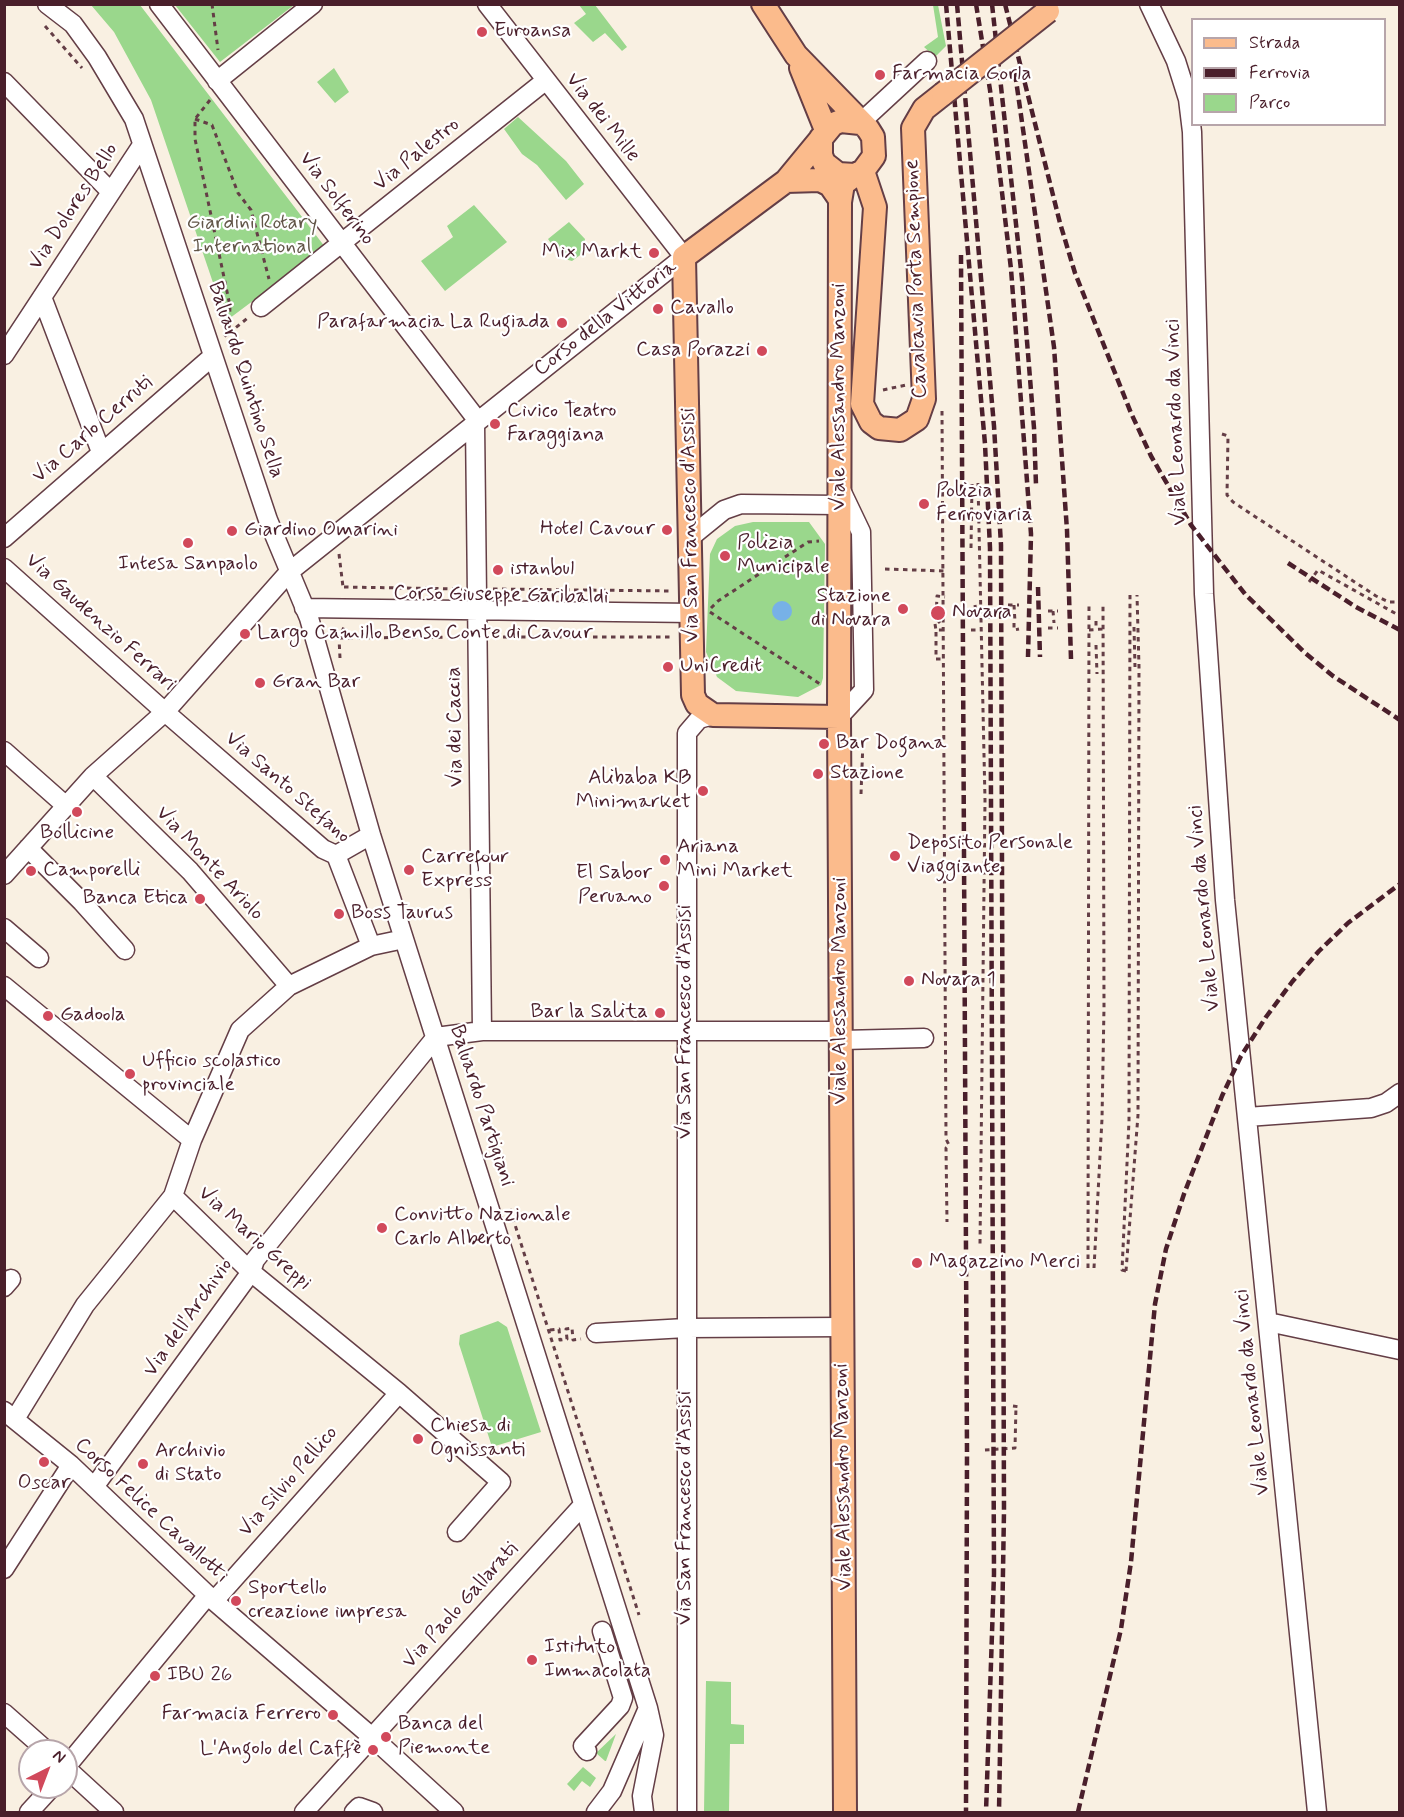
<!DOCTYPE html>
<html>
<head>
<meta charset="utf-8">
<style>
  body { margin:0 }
  #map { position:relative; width:1404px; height:1817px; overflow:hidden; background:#f9f0e2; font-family:Mynerve,sans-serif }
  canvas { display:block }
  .frame { position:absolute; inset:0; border:6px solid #4a1f2b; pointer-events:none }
  .legend { position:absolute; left:1191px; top:18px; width:195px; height:108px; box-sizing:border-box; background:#fff; border:2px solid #b7a5aa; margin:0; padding:8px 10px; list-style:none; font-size:18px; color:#4a1f2b }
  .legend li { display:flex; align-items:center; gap:12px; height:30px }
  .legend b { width:30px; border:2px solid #b7a5aa }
  .north { position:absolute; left:18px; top:1739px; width:60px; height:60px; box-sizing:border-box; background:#fff; border:2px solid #b7a5aa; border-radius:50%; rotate:42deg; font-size:16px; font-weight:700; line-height:24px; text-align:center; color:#4a1f2b }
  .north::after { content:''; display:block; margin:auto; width:21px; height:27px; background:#d1495b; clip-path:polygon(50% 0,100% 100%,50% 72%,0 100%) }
</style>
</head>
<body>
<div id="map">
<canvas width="1404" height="1817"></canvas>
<div class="frame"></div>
<ul class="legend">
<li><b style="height:8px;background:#fbbb8c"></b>Strada</li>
<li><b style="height:8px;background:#4a1f2b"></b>Ferrovia</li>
<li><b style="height:16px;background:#9ad78c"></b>Parco</li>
</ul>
<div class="north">N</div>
</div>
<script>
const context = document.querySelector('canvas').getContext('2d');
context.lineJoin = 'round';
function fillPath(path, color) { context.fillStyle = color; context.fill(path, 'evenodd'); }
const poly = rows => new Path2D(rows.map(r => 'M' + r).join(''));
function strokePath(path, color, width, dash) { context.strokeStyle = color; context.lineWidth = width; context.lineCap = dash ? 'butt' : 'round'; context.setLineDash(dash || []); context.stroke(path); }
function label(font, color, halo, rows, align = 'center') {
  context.font = font + ' Mynerve,sans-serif'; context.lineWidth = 4.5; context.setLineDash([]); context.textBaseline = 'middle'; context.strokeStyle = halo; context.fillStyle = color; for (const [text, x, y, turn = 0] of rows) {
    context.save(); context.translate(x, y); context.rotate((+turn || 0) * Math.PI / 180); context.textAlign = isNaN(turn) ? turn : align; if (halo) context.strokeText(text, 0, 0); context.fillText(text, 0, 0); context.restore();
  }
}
fillPath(poly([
  [91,5,140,5,325,247,226,321,151,100,114,32],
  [175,5,294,5,220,62],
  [579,5,595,5,627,47,622,51,605,33,593,42,574,23,586,14],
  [933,5,938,5,946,46,935,57,924,47,938,37],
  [334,68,349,92,335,103,317,82],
  [518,117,566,161,584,184,566,200,537,165,522,154,504,129],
  [474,205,507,242,445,291,421,261,453,237,447,226],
  [569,222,585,239,583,253,572,261,561,258,548,239],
  [753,522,809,522,825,544,823,678,821,685,798,697,736,691,717,677,706,652,710,554,717,539,735,526],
  [498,1321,507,1327,541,1432,492,1447,459,1344,460,1335],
  [706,1681,731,1682,731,1724,744,1725,744,1744,730,1744,729,1812,704,1812],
  [616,1734,606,1761,605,1761,596,1753],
  [583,1767,596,1778,590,1787,582,1781,574,1791,567,1784]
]), '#9ad78c');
fillPath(poly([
  '772 611a10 10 0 1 1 20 0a10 10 0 1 1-20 0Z'
]), '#77b1e7');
const minor = poly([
  [47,4,73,24,97,57,134,119,268,520,309,618,371,835,648,1708,654,1735,642,1796,644,1812],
  [159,4,478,421],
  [1149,4,1176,61,1188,99,1192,132,1204,594,1225,900,1317,1812],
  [217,81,313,4],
  [4,82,110,191],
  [860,123,927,61],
  [42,297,101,452],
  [261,307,545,81],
  [4,355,142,145],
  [475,423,482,1031],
  [692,536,724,510,741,504,839,505],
  [4,538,213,356],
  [4,568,165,712,323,849,336,855,371,946],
  [304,608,693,613],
  [839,717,864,690,861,532,840,488],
  [4,751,65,805],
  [93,776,190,871,289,986],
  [28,848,82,902,125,950],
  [336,855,371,835],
  [4,875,93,776,165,712,289,572,684,257,487,4],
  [4,928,39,958],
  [404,939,371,946,289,986,240,1030,192,1140,173,1196,251,1272,399,1393,501,1482,457,1532],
  [4,986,192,1140],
  [436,1037,482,1031,842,1031],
  [842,1040,924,1038],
  [1247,1117,1371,1108,1386,1103,1400,1093],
  [4,1287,11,1279],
  [1268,1322,1400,1350],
  [596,1333,686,1328,842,1327],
  [4,1411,71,1465,214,1601,372,1737,454,1812],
  [15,1419,85,1305,173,1196],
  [94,1487,251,1272,255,1260,436,1037],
  [4,1569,71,1465],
  [214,1601,399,1393],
  [4,1713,47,1751],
  [587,1751,583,1746,620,1706,623,1698,602,1631],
  [66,1767,208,1595],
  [66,1768,114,1812],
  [29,1812,52,1787],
  [304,1812,583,1505],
  [354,1812,359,1807,373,1812],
  [596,1812,612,1791,648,1708],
  [687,1812,687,733,699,719,713,715]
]);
const major = poly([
  [763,4,796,55,868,129,873,137,874,156,863,171,855,175,838,174,824,163,821,155,821,138],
  [801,68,826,130],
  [863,171,875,207,862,404,871,422,879,428,900,430,917,419,924,399,913,128,924,109,943,94],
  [786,181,820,180,830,185,839,198],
  [839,717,713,715,697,704,693,695,684,257,786,181,833,124,841,121,860,123],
  [845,1812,839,717,840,202,843,184,855,175]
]);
strokePath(minor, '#643e46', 21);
strokePath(major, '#643e46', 26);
strokePath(poly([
  [212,4,218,50],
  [45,26,82,68],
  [210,100,195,119,195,139,230,306,229,333,223,337],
  [195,119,212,125,238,193,251,210,269,279],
  [229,333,249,317],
  [883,390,906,385],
  [942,411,946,1139,949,1145,946,1148,947,1222],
  [1222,434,1228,436,1227,495,1233,502,1376,596,1389,602,1400,602],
  [978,483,985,800,980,1244],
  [971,548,972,484],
  [339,554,343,587],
  [885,569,945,571],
  [1309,582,1318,570,1400,616],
  [344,587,462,589],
  [493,589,673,591],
  [975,605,977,622],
  [1008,605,1019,605],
  [1014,605,1015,622],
  [711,608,718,601,808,542,819,541],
  [1048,611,1058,611],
  [1053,611,1054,623],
  [710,612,820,684],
  [1096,621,1096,630],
  [940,623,936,618,937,596,945,597],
  [1014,623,1014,630,1019,629],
  [935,624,936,630,945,630],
  [1134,627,1135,667],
  [1048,628,1058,628],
  [971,630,981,630],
  [1089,630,1103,629],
  [936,632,936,659,945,659],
  [494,637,673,637],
  [339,638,460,637],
  [1096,645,1097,674],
  [290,647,299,644],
  [340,658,339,638,345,625],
  [861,794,863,741],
  [510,1209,639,1615],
  [1088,1268,1089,603],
  [1094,1268,1102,1119,1104,1007,1103,603],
  [1126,1271,1122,1270,1129,1121,1130,595],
  [1126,1271,1138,1115,1139,667,1137,595],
  [550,1330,559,1329,560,1340,567,1339,566,1329,572,1328,573,1340,581,1339],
  [1013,1406,1020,1407],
  [985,1450,1015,1448,1016,1406]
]), '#643e46', 3, [4.5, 4.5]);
strokePath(minor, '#fff', 18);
strokePath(major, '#fbbb8c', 22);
strokePath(poly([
  [946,4,985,444,990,548,994,1574,986,1812],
  [957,4,994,426,1001,545,1004,1511,999,1812],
  [976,4,990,90,1011,269,1031,534,1028,657],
  [992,4,1022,279,1034,428,1036,485],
  [1005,4,1060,223,1075,273,1131,413,1151,456,1191,525,1245,594,1304,652,1333,676,1400,720],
  [1015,73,1054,347,1067,530,1071,659],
  [961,255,967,1453,966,1812],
  [1288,563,1356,607,1400,630],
  [1038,587,1040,657],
  [1078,1812,1121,1629,1131,1562,1155,1304,1166,1249,1184,1194,1222,1096,1241,1056,1266,1017,1292,982,1319,951,1348,923,1400,884]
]), '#4a1f2b', 4.5, [9, 4.5]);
const majorBridge = poly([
  [943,94,1048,11]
]);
strokePath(majorBridge, '#643e46', 26, []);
strokePath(majorBridge, '#fbbb8c', 22);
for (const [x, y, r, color] of [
  [482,32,6,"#d1495b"],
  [880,75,6,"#d1495b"],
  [654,253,6,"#d1495b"],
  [658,309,6,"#d1495b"],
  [562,323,6,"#d1495b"],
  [762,351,6,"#d1495b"],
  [495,424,6,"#d1495b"],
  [924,504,6,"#d1495b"],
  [667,530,6,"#d1495b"],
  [232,531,6,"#d1495b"],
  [188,543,6,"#d1495b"],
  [725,556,6,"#d1495b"],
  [498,570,6,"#d1495b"],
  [903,609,6,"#d1495b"],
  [938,613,8,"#d1495b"],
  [245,634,6,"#d1495b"],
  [668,667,6,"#d1495b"],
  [260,683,6,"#d1495b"],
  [824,744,6,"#d1495b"],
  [818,774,6,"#d1495b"],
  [703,791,6,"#d1495b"],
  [77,812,6,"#d1495b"],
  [895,856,6,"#d1495b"],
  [665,860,6,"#d1495b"],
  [409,870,6,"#d1495b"],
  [31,871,6,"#d1495b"],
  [664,886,6,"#d1495b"],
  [200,899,6,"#d1495b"],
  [339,914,6,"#d1495b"],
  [909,981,6,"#d1495b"],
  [660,1013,6,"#d1495b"],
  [48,1016,6,"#d1495b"],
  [130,1074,6,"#d1495b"],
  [382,1228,6,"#d1495b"],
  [917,1263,6,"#d1495b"],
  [418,1439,6,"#d1495b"],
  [44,1462,6,"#d1495b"],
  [143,1464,6,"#d1495b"],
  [236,1601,6,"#d1495b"],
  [532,1660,6,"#d1495b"],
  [155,1676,6,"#d1495b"],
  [333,1715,6,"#d1495b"],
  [386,1737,6,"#d1495b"],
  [373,1750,6,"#d1495b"]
]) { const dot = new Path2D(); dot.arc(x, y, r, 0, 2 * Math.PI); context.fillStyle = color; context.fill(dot); strokePath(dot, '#fff', 2); }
label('21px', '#4a1f2b', '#fff', [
  ["Euroansa",494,32],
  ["Farmacia Gorla",892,75],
  ["Mix Markt",642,253,"right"],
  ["Cavallo",670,309],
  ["Parafarmacia La Rugiada",550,323,"right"],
  ["Casa Porazzi",750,351,"right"],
  ["Civico Teatro",507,412],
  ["Faraggiana",507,436],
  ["Polizia",936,492],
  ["Ferroviaria",936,516],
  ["Hotel Cavour",655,530,"right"],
  ["Giardino Omarini",244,531],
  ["Polizia",737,544],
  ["Municipale",737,568],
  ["Intesa Sanpaolo",188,565,"center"],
  ["istanbul",510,570],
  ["Stazione",891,597,"right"],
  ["di Novara",891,621,"right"],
  ["Novara",952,613],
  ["Largo Camillo Benso Conte di Cavour",257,634],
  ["UniCredit",680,667],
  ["Gran Bar",272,683],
  ["Bar Dogana",836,744],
  ["Stazione",830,774],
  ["Alibaba KB",691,779,"right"],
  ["Minimarket",691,803,"right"],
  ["Bollicine",77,834,"center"],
  ["Deposito Personale",907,844],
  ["Viaggiante",907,868],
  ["Ariana",677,848],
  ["Mini Market",677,872],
  ["Carrefour",421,858],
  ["Express",421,882],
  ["Camporelli",43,871],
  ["El Sabor",652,874,"right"],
  ["Peruano",652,898,"right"],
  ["Banca Etica",188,899,"right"],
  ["Boss Taurus",351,914],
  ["Novara 1",921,981],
  ["Bar la Salita",648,1013,"right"],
  ["Gadoola",60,1016],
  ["Ufficio scolastico",142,1062],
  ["provinciale",142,1086],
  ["Convitto Nazionale",394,1216],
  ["Carlo Alberto",394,1240],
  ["Magazzino Merci",929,1263],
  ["Chiesa di",430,1427],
  ["Ognissanti",430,1451],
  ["Archivio",155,1452],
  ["di Stato",155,1476],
  ["Oscar",44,1484,"center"],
  ["Sportello",248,1589],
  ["creazione impresa",248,1613],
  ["Istituto",544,1648],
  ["Immacolata",544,1672],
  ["IBU 26",167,1676],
  ["Farmacia Ferrero",321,1715,"right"],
  ["Banca del",398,1725],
  ["Piemonte",398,1749],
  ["L'Angolo del Caffè",361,1750,"right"]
], 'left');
label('21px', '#4a1f2b', '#fff', [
  ["Via dei Mille",602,118,52],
  ["Via Palestro",417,155,-39],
  ["Via Solferino",336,199,53],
  ["Via Dolores Bello",74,207,-57],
  ["Cavalcavia Porta Sempione",917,279,-92],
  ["Corso della Vittoria",606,319,-38],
  ["Baluardo Quintino Sella",245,380,72],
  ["Viale Alessandro Manzoni",840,397,-90],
  ["Viale Leonardo da Vinci",1177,422,-92],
  ["Via Carlo Cerruti",93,430,-41],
  ["Via San Francesco d'Assisi",691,525,-91],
  ["Corso Giuseppe Garibaldi",501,596,1],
  ["Via Gaudenzio Ferrari",100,623,42],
  ["Via dei Caccia",456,727,-91],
  ["Via Santo Stefano",287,788,41],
  ["Via Monte Ariolo",209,864,47],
  ["Viale Leonardo da Vinci",1205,908,-95],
  ["Viale Alessandro Manzoni",841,991,-90],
  ["Via San Francesco d'Assisi",686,1022,-90],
  ["Baluardo Partigiani",481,1106,72],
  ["Via Mario Greppi",254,1239,42],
  ["Via dell'Archivio",189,1318,-55],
  ["Viale Leonardo da Vinci",1253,1392,-96],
  ["Viale Alessandro Manzoni",844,1477,-91],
  ["Via Silvio Pellico",289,1482,-49],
  ["Via San Francesco d'Assisi",686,1508,-90],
  ["Corso Felice Cavallotti",151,1511,43],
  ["Via Paolo Gallarati",461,1606,-48]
]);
label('21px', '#625648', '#fff', [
  ["Giardini Rotary",252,224],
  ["International",252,248]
]);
</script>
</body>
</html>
